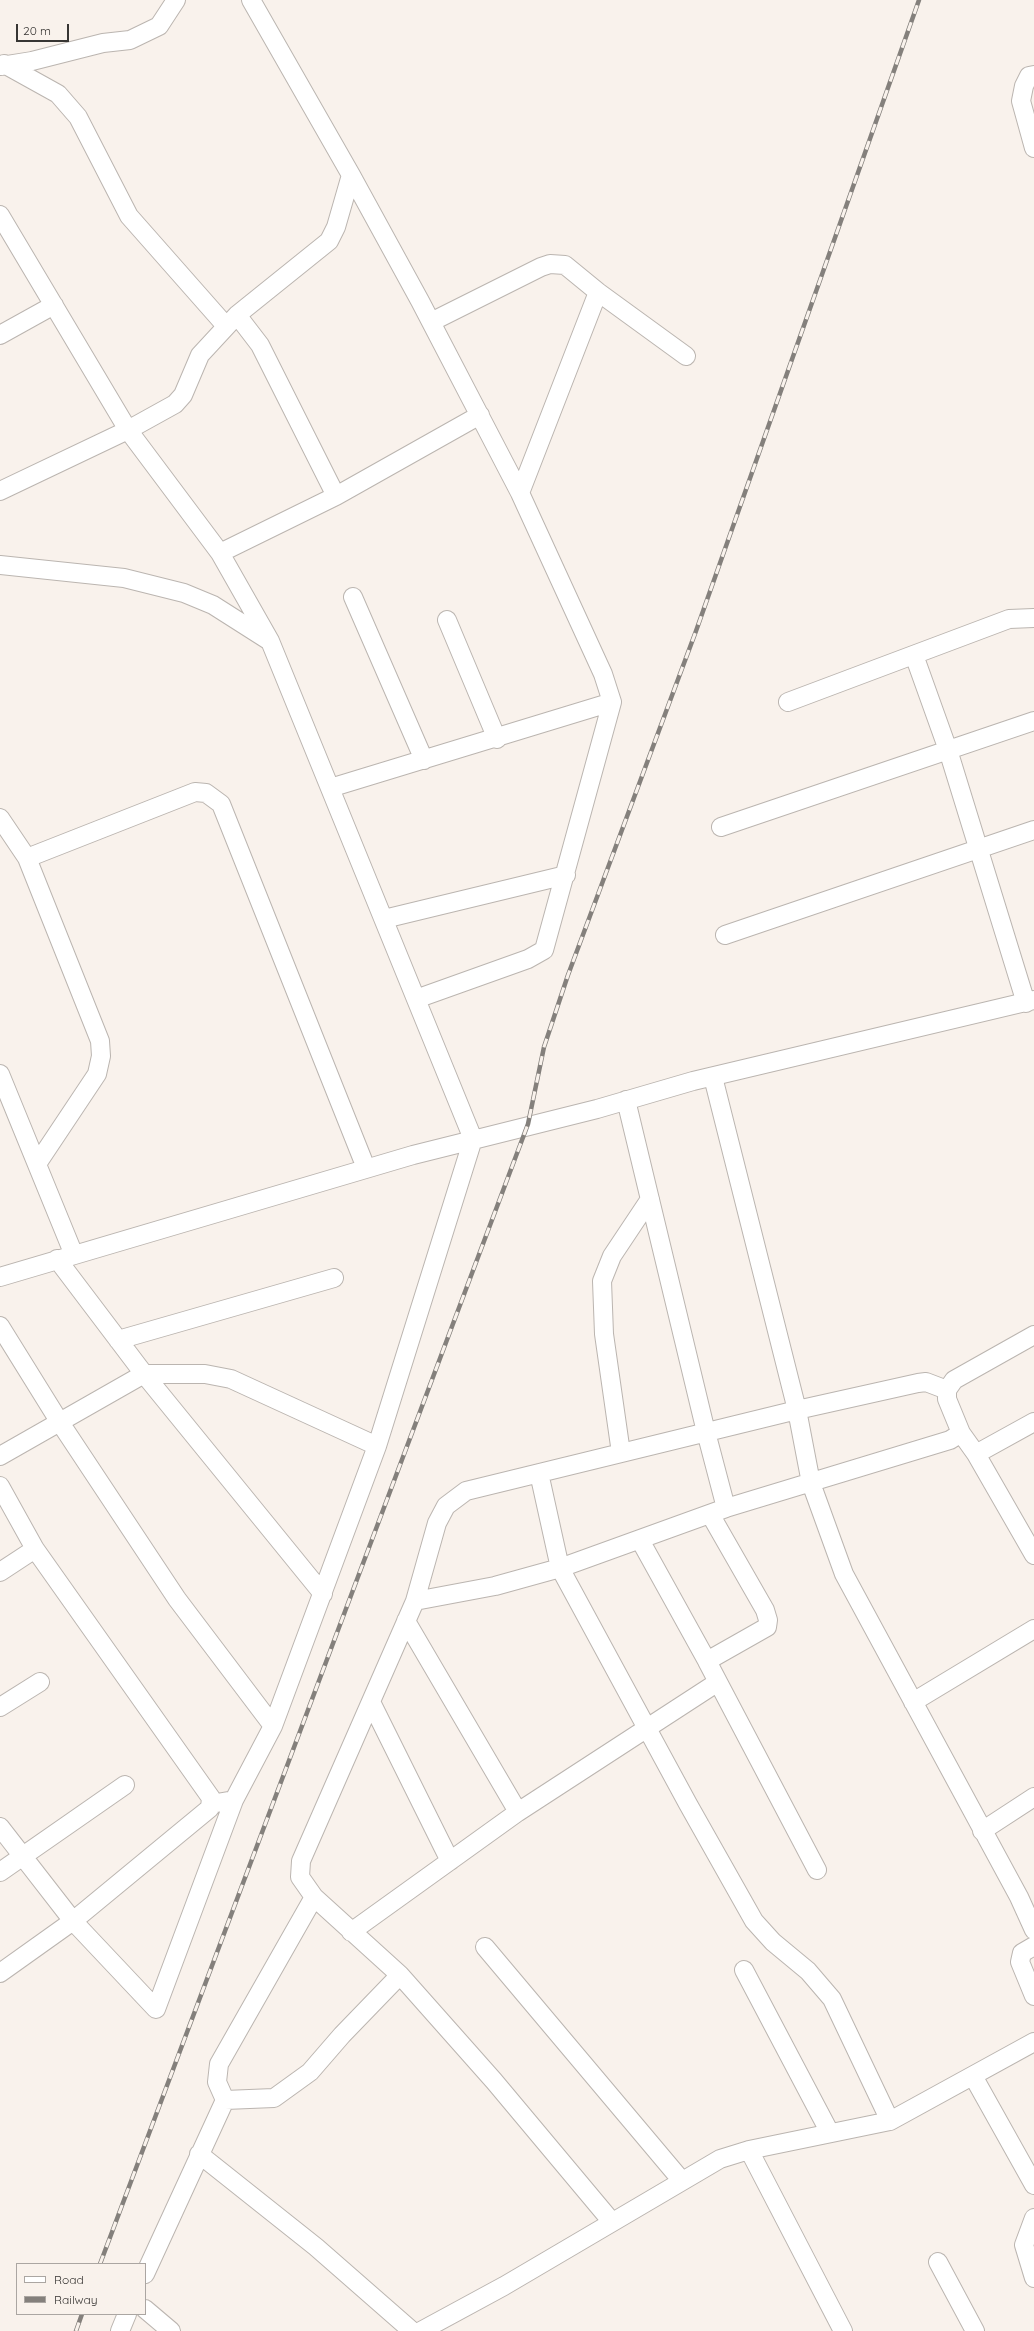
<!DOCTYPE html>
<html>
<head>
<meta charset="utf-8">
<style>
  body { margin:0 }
  #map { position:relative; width:1034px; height:2331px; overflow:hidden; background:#f9f2ec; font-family:Quicksand,sans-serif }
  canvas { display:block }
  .legend { position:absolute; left:16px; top:2263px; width:130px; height:52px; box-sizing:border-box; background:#f9f2ec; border:1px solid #aba6a2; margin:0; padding:5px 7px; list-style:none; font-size:12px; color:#373533 }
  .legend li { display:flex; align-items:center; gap:8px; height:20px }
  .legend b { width:20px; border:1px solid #aba6a2 }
  .scale { position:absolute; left:16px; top:24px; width:53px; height:18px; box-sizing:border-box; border:2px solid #373533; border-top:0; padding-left:5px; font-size:12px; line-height:14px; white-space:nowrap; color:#373533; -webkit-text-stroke:3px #f9f2ec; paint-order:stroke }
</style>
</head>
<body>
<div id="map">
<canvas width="1034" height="2331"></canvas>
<ul class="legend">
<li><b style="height:5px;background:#fff"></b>Road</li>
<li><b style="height:5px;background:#84807c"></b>Railway</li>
</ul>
<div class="scale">20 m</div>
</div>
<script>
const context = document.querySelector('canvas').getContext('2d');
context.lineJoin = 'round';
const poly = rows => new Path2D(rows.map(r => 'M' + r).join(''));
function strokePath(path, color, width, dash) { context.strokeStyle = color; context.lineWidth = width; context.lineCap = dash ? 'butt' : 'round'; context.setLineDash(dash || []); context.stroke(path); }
const minor = poly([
  [251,0,351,175,420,301,520,493,603,674,612,702,544,950,528,959,416,999],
  [4,64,58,94,78,117,129,216,226,326],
  [1,66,32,61,103,43,130,40,159,26,176,0],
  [1034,75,1029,76,1024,86,1021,101,1034,148],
  [0,215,128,430,220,553,270,641,473,1139,377,1446,273,1726,234,1800,211,1804],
  [237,315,260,345,336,496],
  [431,322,541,267,550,264,565,265,598,292,686,356],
  [0,335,54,305],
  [0,491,128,430,175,404,183,395,200,355,237,315,329,241,336,227,351,175],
  [520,493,598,292],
  [220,553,336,496,480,415],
  [0,565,124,578,184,593,213,605,268,640],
  [353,597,424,760],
  [447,620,497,739],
  [914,655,948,750,1026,1003],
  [788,702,1009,619,1034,618],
  [330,788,612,702],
  [0,818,27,858,195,792,206,793,221,804,366,1168],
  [721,827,1034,721],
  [27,858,100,1041,101,1056,97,1074,37,1164],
  [384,919,566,875],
  [725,935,1034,830],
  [0,1074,74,1255],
  [713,1077,797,1410,811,1483,844,1574,1019,1897,1034,1930],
  [626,1100,706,1432,726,1508,950,1440,961,1433,976,1454,1034,1555],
  [57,1259,144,1374,323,1594],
  [0,1277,413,1155,597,1109,693,1081,1034,1000],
  [0,1326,59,1421,177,1599,273,1726],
  [118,1340,334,1278],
  [961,1433,947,1399,947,1390,954,1380,1034,1335],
  [621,1453,604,1334,602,1281,612,1256,650,1199],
  [976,1454,1034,1422],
  [0,1456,144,1374,205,1374,231,1379,377,1446],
  [539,1473,560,1568,688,1804,754,1921,773,1942,808,1971,832,1999,890,2121],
  [0,1486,35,1549,211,1798,210,1808,73,1921,0,1973],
  [640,1540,707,1661],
  [0,1572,35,1549],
  [415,1601,437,1523,446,1506,466,1491,797,1410,918,1383,926,1382,947,1390],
  [406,1621,518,1812],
  [718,1682,817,1870],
  [371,1702,450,1861],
  [913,1702,1034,1629],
  [0,1707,40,1682],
  [0,1827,73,1921,156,2009,234,1800],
  [982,1831,1034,1797],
  [0,1872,125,1785],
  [351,1932,518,1812,718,1682,707,1661,767,1627,768,1620,765,1610,710,1514],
  [1034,1946,1022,1953,1020,1962,1034,1996],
  [485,1947,682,2181],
  [744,1970,830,2133],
  [400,1975,314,1897,300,1877,301,1861,415,1601,495,1586,560,1568,726,1508],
  [973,2076,1034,2185],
  [225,2100,217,2082,219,2064,314,1897],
  [749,2150,843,2331],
  [199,2154,316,2247,412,2331],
  [1034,2218,1024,2245,1034,2278],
  [938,2262,975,2331],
  [145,2274,225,2100,274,2098,310,2072,342,2035,400,1975,494,2081,612,2222],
  [145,2309,171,2331],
  [120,2331,127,2314],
  [421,2331,504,2286,720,2159,749,2150,890,2121,1034,2042]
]);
strokePath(minor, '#bbb5b0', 20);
strokePath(minor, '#fff', 18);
const rail = poly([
  [100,2264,528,1124,544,1047,568,975,696,631,919,0],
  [76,2331,82,2314]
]);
strokePath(rail, '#84807c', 4.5);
strokePath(rail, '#f9f2ec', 3, [9]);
</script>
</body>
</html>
